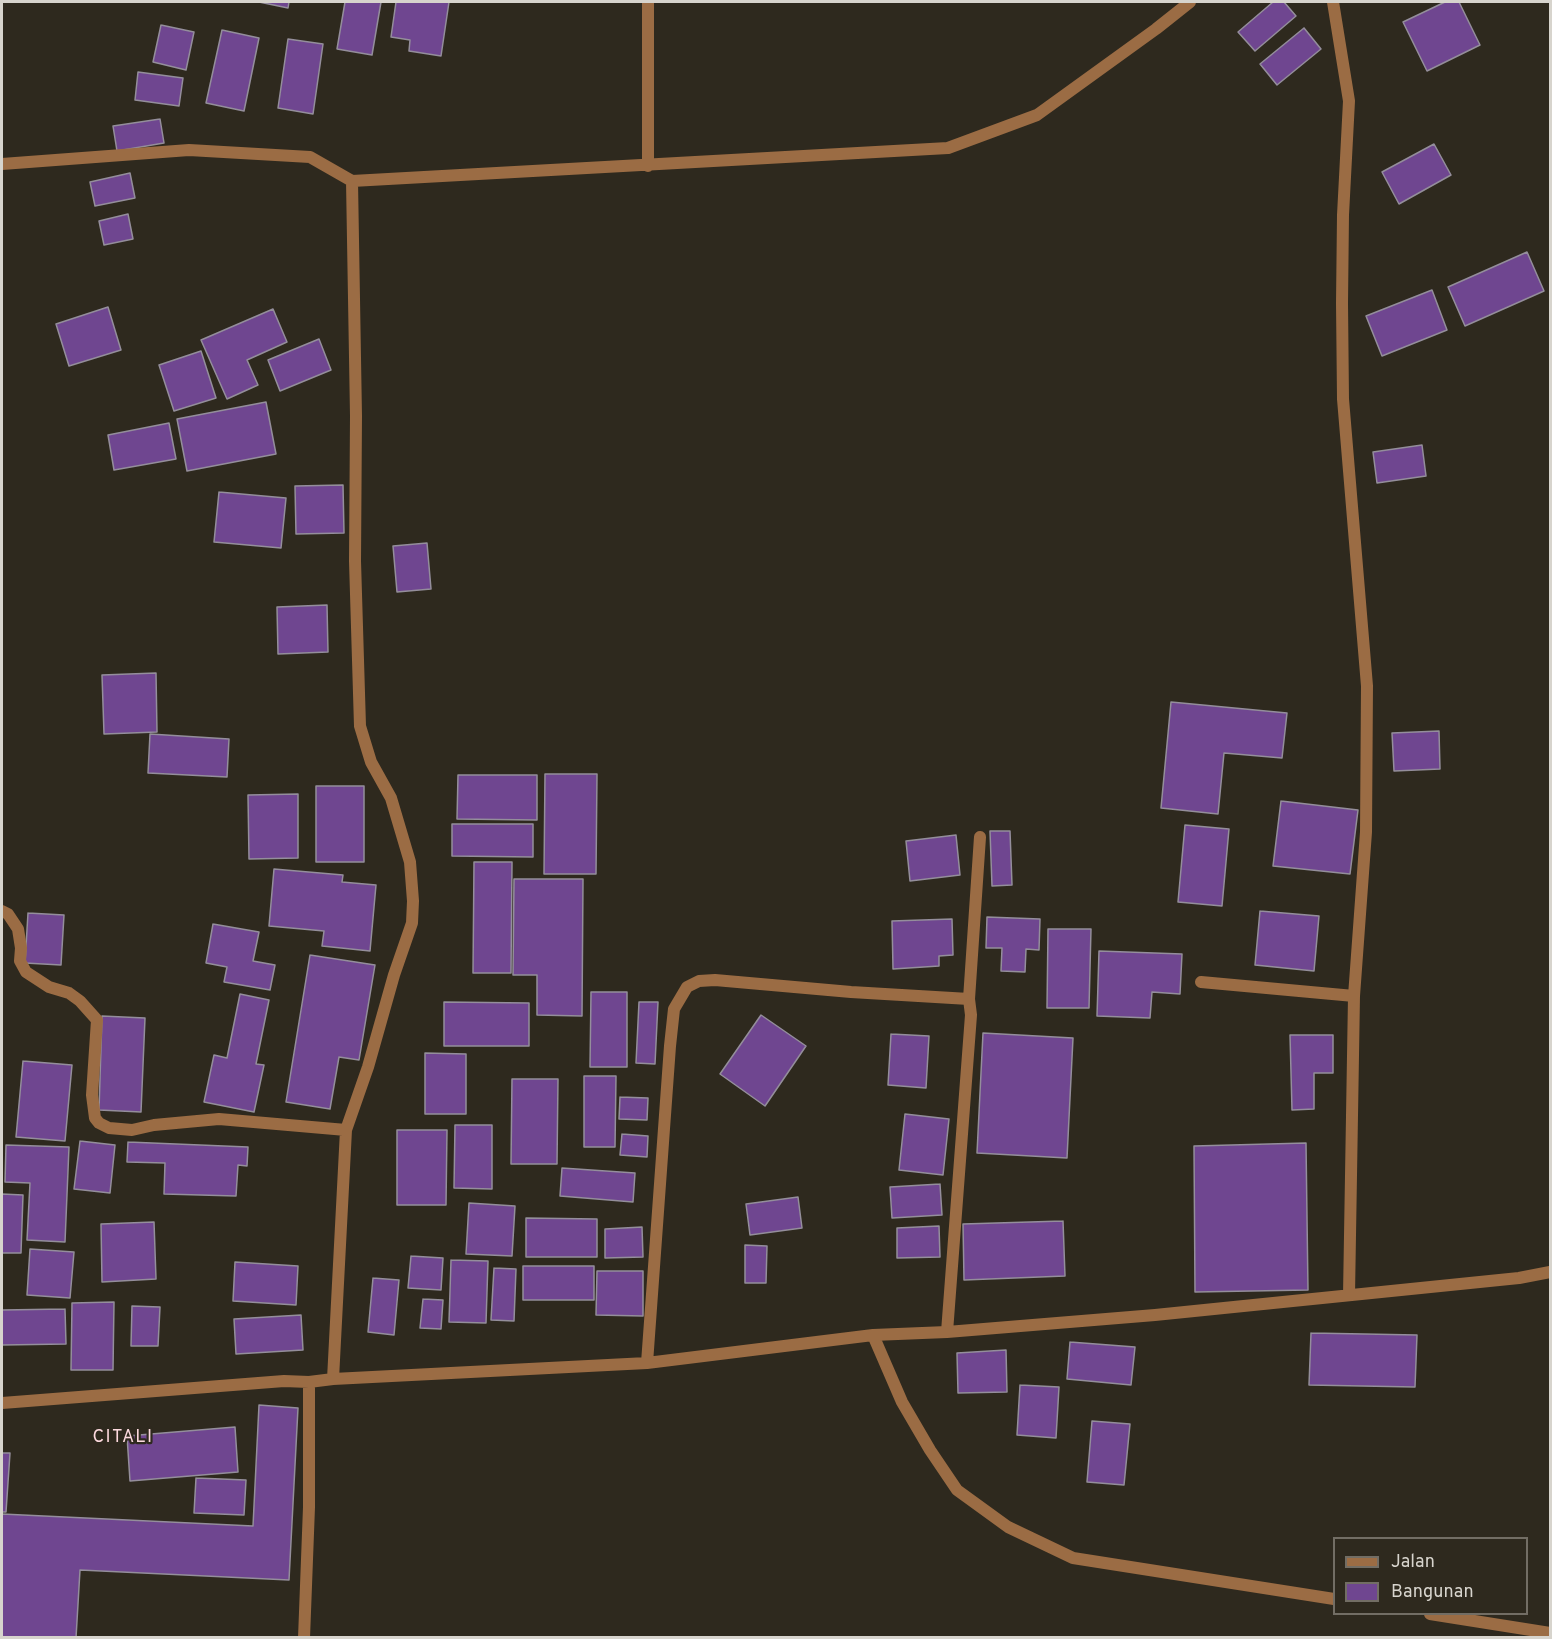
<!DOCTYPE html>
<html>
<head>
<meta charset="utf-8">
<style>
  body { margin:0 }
  #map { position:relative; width:1552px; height:1639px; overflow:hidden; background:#2e291e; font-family:Overpass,sans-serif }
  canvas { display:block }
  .frame { position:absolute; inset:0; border:3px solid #d7d4cd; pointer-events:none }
  .legend { position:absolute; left:1333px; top:1537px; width:195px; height:78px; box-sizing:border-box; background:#2e291e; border:2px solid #726d64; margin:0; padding:8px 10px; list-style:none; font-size:18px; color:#d7d4cd }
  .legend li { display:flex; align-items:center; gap:12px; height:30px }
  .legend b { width:30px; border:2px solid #726d64 }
</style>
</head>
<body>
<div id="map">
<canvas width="1552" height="1639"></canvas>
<div class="frame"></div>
<ul class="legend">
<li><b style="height:8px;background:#9b6c44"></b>Jalan</li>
<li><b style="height:16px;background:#6f4690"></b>Bangunan</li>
</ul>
</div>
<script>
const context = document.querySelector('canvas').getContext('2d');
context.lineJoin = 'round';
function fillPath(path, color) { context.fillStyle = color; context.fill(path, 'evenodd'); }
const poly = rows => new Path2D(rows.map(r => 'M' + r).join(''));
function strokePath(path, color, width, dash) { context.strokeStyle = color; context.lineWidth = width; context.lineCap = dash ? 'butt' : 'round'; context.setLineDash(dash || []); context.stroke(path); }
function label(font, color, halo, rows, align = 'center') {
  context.font = font + ' Overpass,sans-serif'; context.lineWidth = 4.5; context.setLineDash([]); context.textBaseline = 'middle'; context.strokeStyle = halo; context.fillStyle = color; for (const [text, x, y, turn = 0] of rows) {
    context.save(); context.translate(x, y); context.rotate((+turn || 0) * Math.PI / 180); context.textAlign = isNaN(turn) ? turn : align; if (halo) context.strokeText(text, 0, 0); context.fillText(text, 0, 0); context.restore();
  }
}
const building = poly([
  [259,2,289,2,288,8,259,2],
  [345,2,381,2,372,55,337,49,345,2],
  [396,2,449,2,441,56,409,51,410,40,391,37,396,2],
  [1273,2,1284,2,1296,16,1255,51,1238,32,1273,2],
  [1445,2,1459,2,1480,45,1427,71,1403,22,1445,2],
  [161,25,194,32,186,70,153,62,161,25],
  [1304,28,1321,49,1277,85,1260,64,1304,28],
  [222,30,259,38,244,111,206,103,222,30],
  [288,39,323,44,313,114,278,108,288,39],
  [138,72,183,78,179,106,135,100,138,72],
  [160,119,164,143,117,151,113,126,160,119],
  [1434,144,1451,175,1399,204,1382,172,1434,144],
  [130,173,135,198,95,206,90,182,130,173],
  [128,214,133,239,104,245,99,221,128,214],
  [1527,252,1544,291,1465,326,1448,287,1527,252],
  [1432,290,1447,330,1382,356,1366,316,1432,290],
  [108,307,121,350,69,366,56,324,108,307],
  [273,309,287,342,247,360,258,385,227,399,201,340,273,309],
  [319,339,331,370,280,391,268,360,319,339],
  [201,351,216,398,174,411,159,365,201,351],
  [266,402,276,454,187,471,177,419,266,402],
  [169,423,176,459,114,470,108,435,169,423],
  [1422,445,1426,476,1377,483,1373,452,1422,445],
  [343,485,344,533,296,534,295,486,343,485],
  [219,492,286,498,281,548,214,542,219,492],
  [427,543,431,589,397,592,393,546,427,543],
  [327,605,328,652,278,654,277,607,327,605],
  [156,673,157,732,104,734,102,675,156,673],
  [1171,702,1287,713,1282,758,1224,753,1218,814,1161,808,1171,702],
  [1439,731,1440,769,1394,771,1392,733,1439,731],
  [150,734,229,739,227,777,148,773,150,734],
  [545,774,597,774,596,874,544,874,545,774],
  [458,775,537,775,537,820,457,819,458,775],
  [316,786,364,786,364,862,316,862,316,786],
  [298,794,298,858,249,859,248,795,298,794],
  [1281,801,1358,810,1350,874,1273,866,1281,801],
  [452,824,533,824,533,857,452,856,452,824],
  [1185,825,1229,829,1222,906,1178,902,1185,825],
  [990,831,1010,831,1012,885,992,886,990,831],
  [956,835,960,875,910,881,906,841,956,835],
  [474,862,512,862,511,973,473,973,474,862],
  [274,869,343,875,342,882,376,885,370,951,322,946,324,931,269,926,274,869],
  [514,879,583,879,582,1016,537,1015,537,975,513,975,514,879],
  [1260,911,1319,916,1314,971,1255,965,1260,911],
  [28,913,64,915,61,965,25,963,28,913],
  [987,917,1040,919,1039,950,1026,949,1025,972,1001,971,1002,948,986,948,987,917],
  [952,919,953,955,939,956,939,966,893,969,892,921,952,919],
  [213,924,259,932,253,961,275,965,270,990,224,982,227,967,206,963,213,924],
  [1048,929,1091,929,1089,1008,1047,1008,1048,929],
  [1099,951,1182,954,1180,994,1152,992,1150,1018,1097,1016,1099,951],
  [310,955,375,965,359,1060,339,1057,330,1109,286,1102,310,955],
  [591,992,627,992,627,1067,590,1067,591,992],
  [240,994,269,1000,256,1064,264,1065,254,1112,204,1102,214,1055,227,1058,240,994],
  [444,1002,529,1003,529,1046,444,1046,444,1002],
  [639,1002,658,1002,655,1064,636,1063,639,1002],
  [761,1015,806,1046,765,1106,720,1074,761,1015],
  [102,1016,145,1018,141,1112,99,1110,102,1016],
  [983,1033,1073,1038,1067,1158,977,1153,983,1033],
  [891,1034,929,1036,926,1088,888,1085,891,1034],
  [1290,1035,1333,1035,1333,1073,1314,1073,1314,1109,1292,1110,1290,1035],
  [425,1053,466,1054,466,1114,425,1114,425,1053],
  [23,1061,72,1065,65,1141,16,1137,23,1061],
  [584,1076,616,1076,615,1147,584,1147,584,1076],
  [512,1079,558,1079,557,1164,511,1164,512,1079],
  [620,1097,648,1098,647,1120,619,1119,620,1097],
  [905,1114,949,1119,943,1175,899,1170,905,1114],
  [455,1125,492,1125,492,1189,454,1188,455,1125],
  [397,1130,447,1130,446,1205,397,1205,397,1130],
  [622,1134,648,1136,647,1157,620,1155,622,1134],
  [80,1141,115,1145,110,1193,74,1189,80,1141],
  [128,1142,248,1147,247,1166,238,1165,236,1196,164,1194,165,1163,127,1162,128,1142],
  [1306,1143,1308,1290,1195,1292,1194,1146,1306,1143],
  [6,1145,69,1147,65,1242,27,1240,30,1183,5,1182,6,1145],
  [562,1168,635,1173,633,1202,560,1196,562,1168],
  [940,1184,942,1215,892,1218,890,1187,940,1184],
  [2,1194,23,1195,21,1253,2,1253,2,1194],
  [798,1197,802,1228,750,1235,746,1204,798,1197],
  [469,1203,515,1206,512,1256,466,1254,469,1203],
  [526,1218,597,1219,597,1257,526,1257,526,1218],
  [1063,1221,1065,1276,964,1280,963,1224,1063,1221],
  [154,1222,156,1279,102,1282,101,1224,154,1222],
  [939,1226,940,1257,897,1258,897,1228,939,1226],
  [642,1227,643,1257,605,1258,605,1229,642,1227],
  [745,1245,767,1246,766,1283,745,1283,745,1245],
  [30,1249,74,1252,70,1298,27,1295,30,1249],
  [411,1256,443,1258,441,1290,408,1288,411,1256],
  [451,1260,488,1261,486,1323,449,1322,451,1260],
  [235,1262,298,1266,296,1305,233,1301,235,1262],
  [523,1266,594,1266,594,1300,523,1300,523,1266],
  [494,1268,516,1269,514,1321,491,1320,494,1268],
  [597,1271,643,1271,643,1316,596,1315,597,1271],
  [373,1278,399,1280,394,1335,368,1332,373,1278],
  [423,1299,443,1300,441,1329,420,1328,423,1299],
  [114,1302,113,1370,71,1370,72,1303,114,1302],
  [132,1306,160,1307,158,1346,131,1346,132,1306],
  [65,1309,66,1344,2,1345,2,1310,65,1309],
  [301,1315,303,1350,236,1354,234,1319,301,1315],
  [1311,1333,1417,1335,1415,1387,1309,1385,1311,1333],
  [1070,1342,1135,1347,1131,1385,1067,1379,1070,1342],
  [1006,1350,1007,1392,958,1393,957,1353,1006,1350],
  [1020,1385,1059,1387,1056,1438,1017,1435,1020,1385],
  [259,1405,298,1408,289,1580,80,1570,76,1638,2,1638,2,1514,253,1526,259,1405],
  [1092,1421,1130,1424,1124,1485,1087,1482,1092,1421],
  [235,1427,238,1472,130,1481,127,1436,235,1427],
  [2,1453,10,1453,6,1512,2,1512,2,1453],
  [196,1478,246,1480,244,1515,194,1513,196,1478]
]);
fillPath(building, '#6f4690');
strokePath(building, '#948e9b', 1.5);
strokePath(poly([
  [648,2,648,166],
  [1333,2,1349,101,1343,215,1342,303,1343,399,1367,686,1366,832,1354,996,1349,1295],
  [2,164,189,150,310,157,352,181,948,148,1037,115,1156,29,1190,2],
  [980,837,969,999,971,1015,947,1332,1155,1315,1519,1278,1550,1272],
  [2,911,8,914,18,929,21,948,20,961,26,972,49,987,69,993,80,1001,97,1020,92,1095,95,1118,99,1123,109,1128,132,1130,154,1125,219,1119,346,1130],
  [1201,982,1354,996],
  [873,1335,947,1332],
  [647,1363,670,1046,674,1009,687,987,699,981,715,980,851,992,969,999],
  [333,1379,346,1130,368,1067,394,975,412,923,413,901,410,862,391,798,371,762,360,726,355,561,356,416,352,181],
  [2,1403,284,1381,309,1382,333,1379,647,1363,873,1335,902,1402,930,1450,957,1490,1008,1527,1073,1558,1334,1599],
  [1430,1614,1550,1633],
  [304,1638,309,1507,309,1382]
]), '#9b6c44', 12);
context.letterSpacing = '1.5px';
label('18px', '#fddadf', '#2e291e', [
  ["CITALI",123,1438]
]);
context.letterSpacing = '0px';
</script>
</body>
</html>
